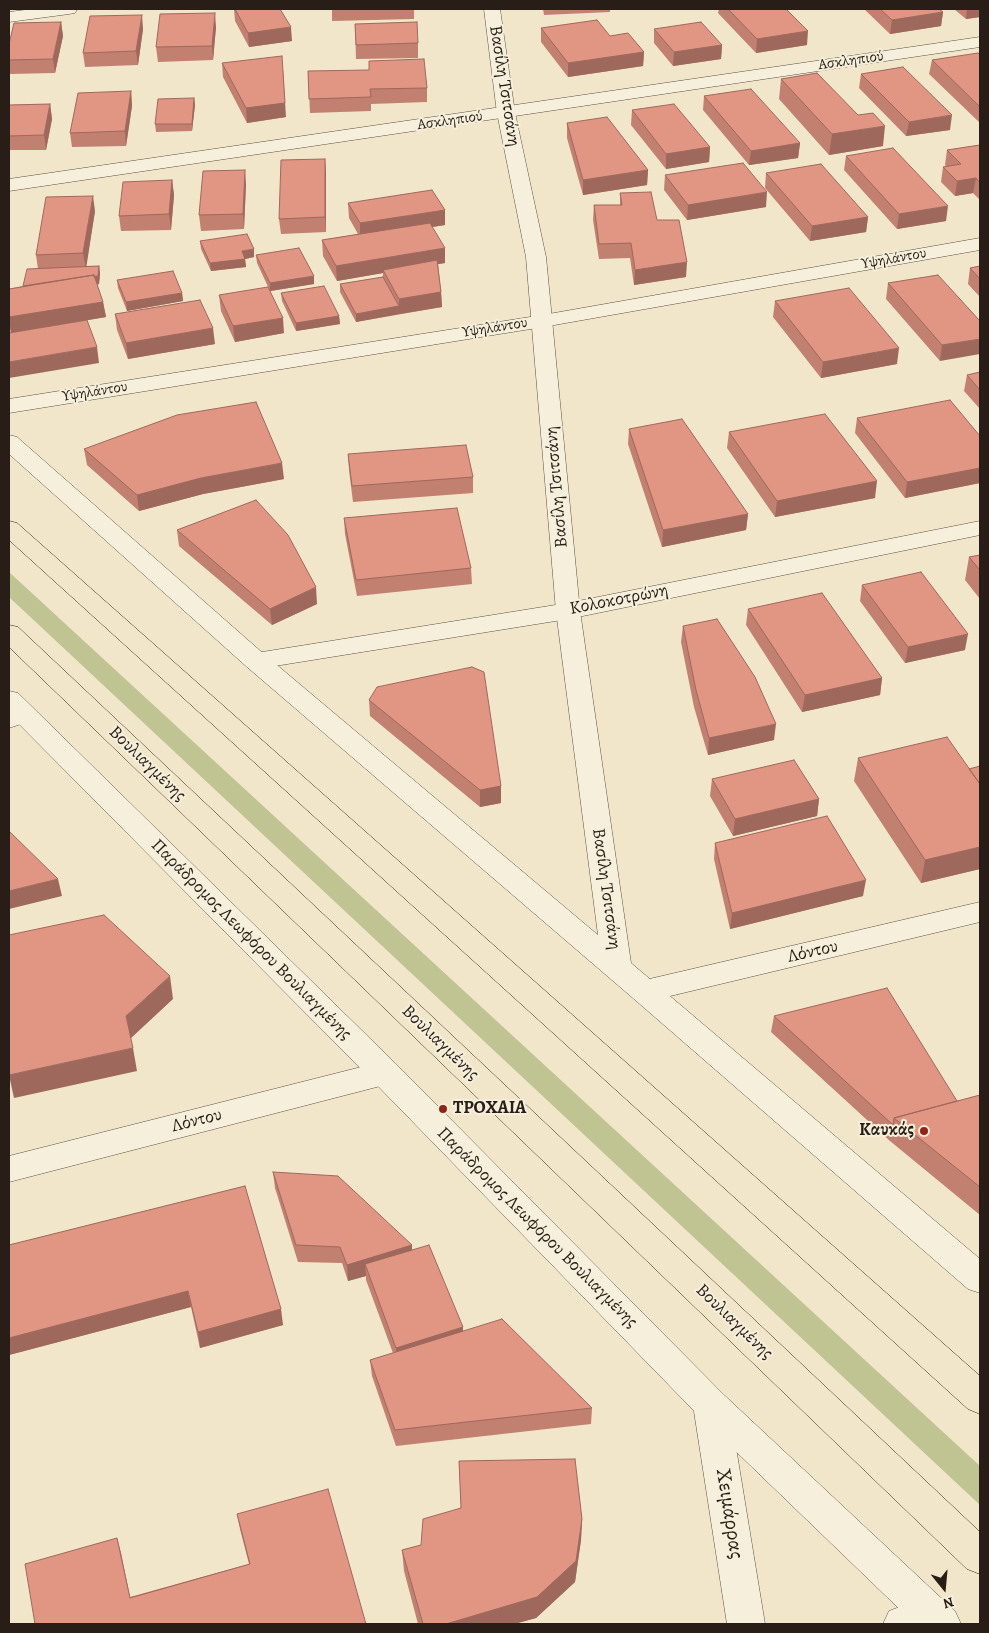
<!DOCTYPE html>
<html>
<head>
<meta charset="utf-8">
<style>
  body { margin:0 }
  #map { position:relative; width:989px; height:1633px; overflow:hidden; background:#f1e6c9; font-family:Alegreya,serif }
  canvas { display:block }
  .frame { position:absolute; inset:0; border:10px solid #291e17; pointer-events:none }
  .north { position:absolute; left:919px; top:1563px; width:50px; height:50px; -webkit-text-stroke:4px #f6efdc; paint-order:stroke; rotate:163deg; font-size:14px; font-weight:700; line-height:20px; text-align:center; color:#291e17 }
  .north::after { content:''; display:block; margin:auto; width:18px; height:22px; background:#291e17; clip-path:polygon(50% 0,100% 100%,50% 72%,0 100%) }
</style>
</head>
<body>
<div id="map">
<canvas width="989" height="1633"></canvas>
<div class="frame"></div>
<div class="north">N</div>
</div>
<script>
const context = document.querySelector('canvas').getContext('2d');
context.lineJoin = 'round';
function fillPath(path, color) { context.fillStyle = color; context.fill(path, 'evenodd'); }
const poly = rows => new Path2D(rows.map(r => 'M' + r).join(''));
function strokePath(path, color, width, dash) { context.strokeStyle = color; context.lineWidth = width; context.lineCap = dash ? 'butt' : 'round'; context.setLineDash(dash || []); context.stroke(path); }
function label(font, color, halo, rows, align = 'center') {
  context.font = font + ' Alegreya,serif'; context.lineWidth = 4; context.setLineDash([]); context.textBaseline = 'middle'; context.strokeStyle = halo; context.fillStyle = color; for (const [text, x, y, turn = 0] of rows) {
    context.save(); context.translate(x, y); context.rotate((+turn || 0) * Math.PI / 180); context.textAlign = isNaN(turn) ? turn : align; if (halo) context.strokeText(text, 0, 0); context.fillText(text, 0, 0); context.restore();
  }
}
fillPath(poly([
  [9,572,980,1466,980,1505,9,597]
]), '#c0c392');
const minor = poly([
  [33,9,77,9,75,13,69,14,9,22,9,12,33,9],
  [980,37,980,47,9,191,9,179,980,37],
  [980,238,980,250,543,327,9,413,9,399,543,315,980,238],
  [980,521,980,535,568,619,256,669,247,667,243,661,247,655,256,653,568,603,980,521],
  [24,705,33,708,37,714,33,720,9,728,9,710,24,705],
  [980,902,980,922,645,1002,634,999,630,991,634,983,645,980,980,902],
  [385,1061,396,1064,400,1073,396,1082,9,1182,9,1156,385,1061],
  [711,1389,723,1394,729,1405,765,1624,727,1624,693,1405,699,1394,711,1389],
  [931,1595,944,1600,950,1613,945,1624,883,1624,889,1611,931,1595]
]);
const tertiary = poly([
  [484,9,500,9,515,113,546,257,580,611,631,963,980,1259,980,1293,968,1289,634,999,247,667,9,454,9,435,17,437,265,655,598,935,556,611,526,257,497,113,484,9],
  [9,691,18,693,396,1064,723,1394,955,1611,961,1624,915,1624,699,1416,374,1082,9,714,9,691]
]);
const primary = poly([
  [9,521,17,523,980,1376,980,1414,968,1409,9,540,9,521],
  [9,625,18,627,980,1532,980,1574,967,1569,9,647,9,625]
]);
strokePath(minor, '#5b5044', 1);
strokePath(tertiary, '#5b5044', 1);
strokePath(primary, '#291e17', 1);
fillPath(minor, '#f6efdc');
fillPath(tertiary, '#f6efdc');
fillPath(primary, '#f1e6c9');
fillPath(poly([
  [234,9,280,9,292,41,249,47,235,21],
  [332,9,414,9,414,19,332,21],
  [543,9,610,9,610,12,544,15],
  [719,9,786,9,807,45,756,53,718,13],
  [864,9,939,9,943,12,941,26,890,34],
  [954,9,980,9,980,17,966,19],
  [61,22,63,36,55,73,9,74,9,44],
  [355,24,418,43,418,58,356,59],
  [216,27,213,60,158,62,156,47],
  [541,28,610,36,644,52,643,66,568,77,541,42],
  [143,29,138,65,85,67,83,53],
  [654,29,722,45,721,59,673,66,654,43],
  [980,55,980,123,929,74,932,60],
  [222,63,286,117,247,123,223,77],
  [308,71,427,88,427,102,371,104,371,111,310,113],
  [861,74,950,130,906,136,859,88],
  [781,79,883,146,829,155,779,99],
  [131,91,132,106,126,146,72,147,70,133],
  [704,96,800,143,798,158,749,165,703,110],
  [194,98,195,105,192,131,156,132,155,124],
  [50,104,52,119,46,150,9,150,9,105],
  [632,110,710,147,709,162,666,169,631,125],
  [567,123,648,170,647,185,583,195,567,138],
  [980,145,980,200,973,193,955,196,941,182,943,167,946,166,945,165,947,150],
  [846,156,946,221,897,229,844,170],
  [325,159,326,174,326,232,281,234,279,219],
  [766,173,868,217,866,232,810,241,765,188],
  [665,175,766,207,687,220,664,190],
  [172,180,174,195,171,230,121,231,119,216],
  [246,184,244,229,201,231,199,215],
  [620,193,657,220,686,277,634,285,630,258,599,259,593,220,594,205,620,205],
  [348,203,445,225,432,227,445,263,438,264,441,292,442,307,356,322,340,292,340,284,383,277,383,273,337,281,323,256,322,240,358,234,349,218],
  [95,211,86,266,99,266,100,274,99,284,97,285,103,302,106,317,11,333,9,324,9,289,23,286,38,269,36,255],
  [200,241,254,257,245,259,246,267,211,271,201,249],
  [256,255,314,284,270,291,257,263],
  [980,266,980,297,968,284,970,268],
  [117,280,182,293,183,301,127,311,118,288],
  [888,283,980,321,940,361,886,299],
  [281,293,339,316,340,324,296,331,282,301],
  [219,295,284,333,235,342,221,311],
  [775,301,897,364,821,378,773,317],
  [115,314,215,344,128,359,117,330],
  [980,372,980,409,964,391,967,375],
  [857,418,980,436,980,483,905,498,855,433],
  [629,429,748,514,746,530,662,547,628,444],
  [729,432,875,498,775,517,727,448],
  [84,449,284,479,203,494,139,511,87,465],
  [348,454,473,477,473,493,353,502,349,470],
  [344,518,471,568,472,584,357,596,345,534],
  [177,530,317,604,272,625,179,546],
  [980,555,980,599,965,580,969,557],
  [862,585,965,650,905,663,860,601],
  [748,609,882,678,880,695,802,712,746,625],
  [683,626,774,740,708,755,694,707,681,642],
  [369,700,501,786,501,803,480,807,370,716],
  [858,758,969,769,980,766,980,869,921,883,854,781],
  [712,779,819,799,817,816,733,836,710,796],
  [715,843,863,896,730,929,714,859],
  [774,1016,957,1101,980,1095,980,1215,890,1141,771,1032],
  [273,1172,412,1245,412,1250,463,1327,463,1331,592,1408,591,1424,396,1446,372,1376,370,1360,393,1353,366,1280,366,1276,348,1281,342,1263,298,1262,275,1188],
  [245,1186,283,1325,200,1348,191,1307,9,1355,9,1245],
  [459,1461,582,1519,581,1540,575,1582,536,1618,514,1624,418,1624,404,1571,402,1550,421,1545,461,1508],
  [237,1514,366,1624,35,1624,117,1538,130,1597,249,1564,240,1529]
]), '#c28071');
fillPath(poly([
  [967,9,980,9,980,17,966,19],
  [943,12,941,26,890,34,892,20],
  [215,13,216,27,213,60,212,46],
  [142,15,143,29,138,65,136,51],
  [61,22,63,36,55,73,53,59],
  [291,27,292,41,249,47,248,33],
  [808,31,807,45,756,53,757,39],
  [722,45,721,59,673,66,674,52],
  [644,52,643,66,568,77,568,63],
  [283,70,286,117,247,123,246,108],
  [131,91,132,106,126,146,125,131],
  [194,98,195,105,192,131,192,124],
  [50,104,52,119,46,150,44,135],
  [952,115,950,130,906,136,909,122],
  [885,126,883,146,829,155,832,134],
  [800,143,798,158,749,165,751,151],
  [710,147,709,162,666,169,666,154],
  [325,159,326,174,326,232,325,217],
  [245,170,246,184,244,229,243,214],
  [648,170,647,185,583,195,583,180],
  [976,178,973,193,955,196,957,181],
  [172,180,174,195,171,230,169,214],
  [767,192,766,207,687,220,688,205],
  [93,196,95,211,86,269,83,253],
  [948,206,946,221,897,229,899,214],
  [445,210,445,225,360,238,360,223],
  [868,217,866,232,810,241,812,226],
  [445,248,445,263,384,273,383,270,383,273,337,281,336,266],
  [254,249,254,257,245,259,246,267,211,271,210,263,242,251],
  [687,262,686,277,634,285,635,270],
  [99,266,100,274,99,284,24,296],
  [314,276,314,284,270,291,270,283],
  [441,292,442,307,399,314,399,299],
  [182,293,183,301,127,311,126,302],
  [103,302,106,317,11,333,9,317],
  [399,306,399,314,356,322,356,314],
  [339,316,340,324,296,331,296,323],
  [283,318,284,333,235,342,233,326],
  [213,328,215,344,128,359,126,343],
  [980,339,980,354,940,361,942,345],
  [97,347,99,363,9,378,9,362],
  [899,348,897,364,821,378,823,362],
  [282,463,284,479,203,494,139,511,137,495,201,478],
  [980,468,980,483,905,498,907,482],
  [877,481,875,498,775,517,777,501],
  [748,514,746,530,662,547,663,530],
  [316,587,317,604,272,625,270,609],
  [968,634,965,650,905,663,908,647],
  [882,678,880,695,802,712,805,695],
  [776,724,774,740,708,755,709,738],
  [501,786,501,803,480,807,480,790],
  [819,799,817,816,733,836,735,819],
  [980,847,980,869,921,883,925,860],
  [58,879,62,896,9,909,9,891],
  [866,880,863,896,730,929,732,913],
  [170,976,173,999,130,1039,126,1016],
  [133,1048,137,1071,14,1098,9,1075],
  [412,1245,412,1261,365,1264,366,1276,348,1281,347,1265],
  [188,1291,191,1307,9,1355,9,1338],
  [281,1309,283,1325,200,1348,198,1332],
  [463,1327,463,1343,397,1364,396,1348],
  [582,1519,581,1540,575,1582,536,1618,514,1624,446,1624],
  [117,1538,121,1553,133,1612,130,1598]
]), '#9e685c');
const building = poly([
  [235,9,280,9,291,27,248,33,235,9],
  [728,9,786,9,808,31,757,39,728,9],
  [880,9,939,9,943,12,892,20,880,9],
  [215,13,212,46,156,47,160,14,215,13],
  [142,15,136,51,83,53,90,16,142,15],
  [597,20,610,36,628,33,644,52,568,63,541,28,597,20],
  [61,22,53,59,9,60,9,44,14,23,61,22],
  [417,22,418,43,356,45,355,24,417,22],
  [701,22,722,45,674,52,654,29,701,22],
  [978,53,980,55,980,107,932,60,978,53],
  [282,56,285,103,246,108,222,63,282,56],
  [424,59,427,88,370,89,371,97,309,99,308,71,369,70,369,61,424,59],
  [903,67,952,115,909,122,861,74,903,67],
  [817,73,858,115,873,113,885,126,832,134,781,79,817,73],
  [751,89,800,143,751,151,704,96,751,89],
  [131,91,125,131,70,133,78,93,131,91],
  [194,98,192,124,155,124,158,99,194,98],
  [50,104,44,135,9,136,9,105,50,104],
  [674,104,710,147,666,154,632,110,674,104],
  [607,117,648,170,583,180,567,123,607,117],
  [980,145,980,183,976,178,957,181,943,167,961,164,947,150,980,145],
  [893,148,948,206,899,214,846,156,893,148],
  [325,159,325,217,279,219,281,160,325,159],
  [743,163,767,192,688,205,665,175,743,163],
  [821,164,868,217,812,226,766,173,821,164],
  [245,170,243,214,199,215,203,171,245,170],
  [172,180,169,214,119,216,123,182,172,180],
  [432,190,445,210,360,223,348,203,432,190],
  [651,192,657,220,679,220,687,262,635,270,631,243,599,244,594,205,622,205,620,193,651,192],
  [93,196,83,253,36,255,46,197,93,196],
  [430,223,445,248,336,266,322,240,430,223],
  [247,234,254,249,242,251,245,259,210,263,200,241,247,234],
  [299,248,314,276,270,283,256,255,299,248],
  [437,260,441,292,399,299,383,270,437,260],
  [99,266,98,276,94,277,94,275,23,286,27,269,99,266],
  [980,266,980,279,970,268,980,266],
  [173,271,182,293,126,302,117,280,173,271],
  [94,275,103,302,9,317,9,289,94,275],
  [938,275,980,321,980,339,942,345,888,283,938,275],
  [383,277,399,306,356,314,340,284,383,277],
  [324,286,339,316,296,323,281,293,324,286],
  [268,287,283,318,233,326,219,295,268,287],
  [849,288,899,348,823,362,775,301,849,288],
  [200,300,213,328,126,343,115,314,200,300],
  [87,320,97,347,9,362,9,333,87,320],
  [980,372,980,390,967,375,980,372],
  [950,400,980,436,980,468,907,482,857,418,950,400],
  [256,402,282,463,201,478,137,495,84,449,177,415,256,402],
  [825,414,877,481,777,501,729,432,825,414],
  [682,419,748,514,663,530,629,429,682,419],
  [466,445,473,477,352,486,348,454,466,445],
  [256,500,288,535,316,587,270,609,177,530,256,500],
  [457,508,471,568,356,580,344,518,457,508],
  [980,555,980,570,969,557,980,555],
  [921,572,968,634,908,647,862,585,921,572],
  [822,593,882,678,805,695,748,609,822,593],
  [717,619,755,677,776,724,709,738,696,690,683,626,717,619],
  [472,667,484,672,501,786,480,790,369,700,377,687,472,667],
  [947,737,980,784,980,847,925,860,858,758,947,737],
  [794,760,819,799,735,819,712,779,794,760],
  [980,766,980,784,969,769,980,766],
  [827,816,866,880,732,913,715,843,827,816],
  [9,831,58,879,9,891,9,831],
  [104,915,170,976,126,1016,133,1048,9,1075,9,935,104,915],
  [887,988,957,1101,894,1118,893,1125,774,1016,887,988],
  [980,1095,980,1187,894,1118,980,1095],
  [273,1172,338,1176,412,1245,347,1265,340,1247,296,1245,273,1172],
  [245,1186,281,1309,198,1332,188,1291,9,1338,9,1245,245,1186],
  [429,1245,463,1327,396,1348,365,1264,429,1245],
  [502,1319,592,1408,395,1430,370,1360,502,1319],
  [575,1459,582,1519,576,1561,537,1597,446,1624,423,1624,402,1550,421,1545,423,1519,461,1508,459,1461,575,1459],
  [328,1489,366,1624,35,1624,25,1564,117,1538,130,1598,250,1564,237,1514,328,1489]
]);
fillPath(building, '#e19583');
strokePath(building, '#9e685c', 1);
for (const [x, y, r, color] of [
  [443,1109,5,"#8f2418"],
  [924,1131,5,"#8f2418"]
]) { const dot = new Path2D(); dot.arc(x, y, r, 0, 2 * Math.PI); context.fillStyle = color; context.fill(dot); strokePath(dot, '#f6efdc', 2); }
label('15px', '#291e17', '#f6efdc', [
  ["Ασκληπιού",851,61,-8],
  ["Ασκληπιού",450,121,-8],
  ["Υψηλάντου",894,259,-10],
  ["Υψηλάντου",495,328,-9],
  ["Υψηλάντου",95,392,-9]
]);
label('18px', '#291e17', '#f6efdc', [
  ["Βασίλη Τσιτσάνη",504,86,81],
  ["Βασίλη Τσιτσάνη",557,487,-95],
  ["Κολοκοτρώνη",619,600,-11],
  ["Βουλιαγμένης",147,764,44],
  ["Βασίλη Τσιτσάνη",606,889,82],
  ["Παράδρομος Λεωφόρου Βουλιαγμένης",251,940,45],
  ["Λόντου",813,952,-13],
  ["Βουλιαγμένης",440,1043,44],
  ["Λόντου",197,1121,-14],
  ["Παράδρομος Λεωφόρου Βουλιαγμένης",537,1228,45],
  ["Βουλιαγμένης",734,1322,44]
]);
label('bold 18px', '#291e17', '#f6efdc', [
  ["ΤΡΟΧΑΙΑ",453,1109],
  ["Καυκάς",914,1131,"right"]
], 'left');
label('21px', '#291e17', '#f6efdc', [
  ["Χειμάρρας",729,1514,81]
]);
</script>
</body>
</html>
